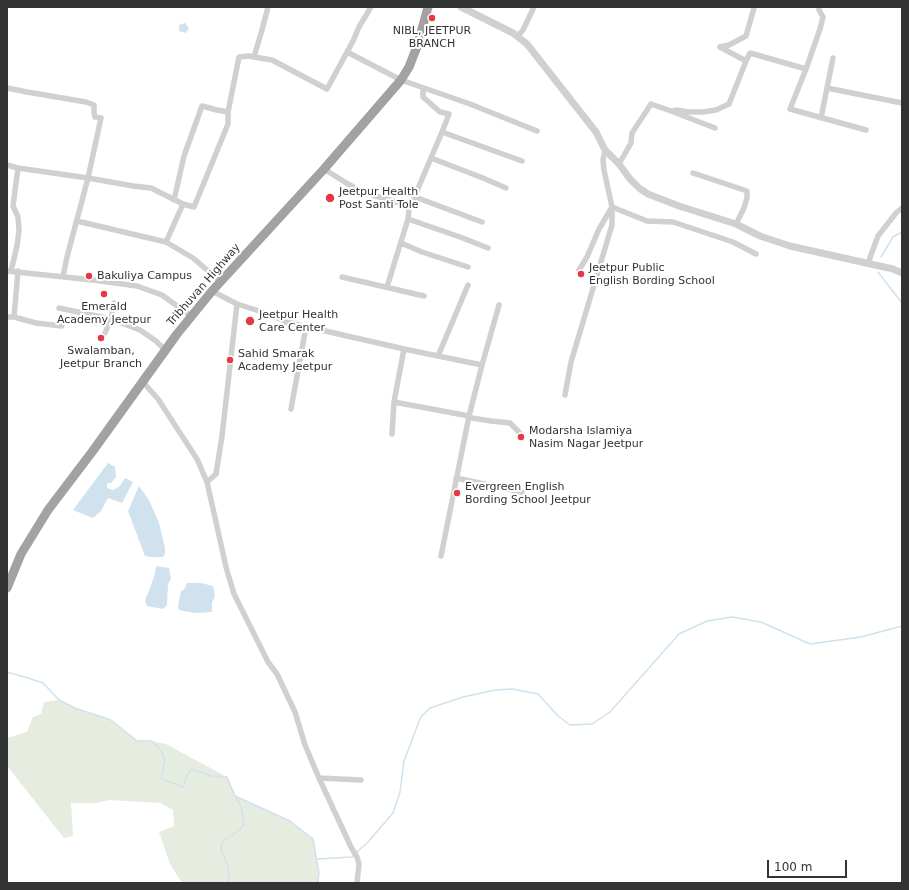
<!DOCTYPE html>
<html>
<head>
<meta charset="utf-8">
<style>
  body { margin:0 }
  #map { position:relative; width:909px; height:890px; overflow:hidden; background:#fff; font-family:"DejaVu Sans",sans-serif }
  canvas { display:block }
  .frame { position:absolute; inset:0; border:8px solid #333; pointer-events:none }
  .scale { position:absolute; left:767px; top:860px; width:80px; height:18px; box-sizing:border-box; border:2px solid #333; border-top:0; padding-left:5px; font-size:12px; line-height:14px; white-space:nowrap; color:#333; -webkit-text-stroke:3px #fff; paint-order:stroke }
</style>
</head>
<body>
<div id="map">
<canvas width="909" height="890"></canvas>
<div class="frame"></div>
<div class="scale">100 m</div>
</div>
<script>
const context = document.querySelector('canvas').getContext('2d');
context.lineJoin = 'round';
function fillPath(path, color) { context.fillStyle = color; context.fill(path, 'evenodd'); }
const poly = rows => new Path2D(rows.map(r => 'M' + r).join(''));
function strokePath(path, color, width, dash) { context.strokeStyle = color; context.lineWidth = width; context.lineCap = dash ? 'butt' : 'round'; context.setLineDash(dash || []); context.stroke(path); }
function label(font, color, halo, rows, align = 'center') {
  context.font = font + ' "DejaVu Sans",sans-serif'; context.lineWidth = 4; context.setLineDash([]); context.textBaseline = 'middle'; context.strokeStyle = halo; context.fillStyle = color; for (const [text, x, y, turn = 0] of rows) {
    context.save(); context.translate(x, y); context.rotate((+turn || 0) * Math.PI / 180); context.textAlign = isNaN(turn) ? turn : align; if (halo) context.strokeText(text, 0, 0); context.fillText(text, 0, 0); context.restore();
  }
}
fillPath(poly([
  [59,700,75,708,111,720,137,741,151,741,166,744,227,777,235,796,290,821,313,839,319,873,318,883,182,883,170,864,159,832,174,826,173,810,160,803,110,800,95,803,71,803,73,836,64,838,7,766,7,738,27,732,33,717,41,714,44,702]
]), '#e6ecdf');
fillPath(poly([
  [185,23,189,28,186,33,179,31,179,25],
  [108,463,115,467,116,477,111,483,107,483,107,488,113,490,119,487,125,478,133,482,122,503,108,498,101,511,93,518,73,510],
  [139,486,149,500,159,523,165,548,165,554,163,557,151,557,145,556,128,511],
  [156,566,169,568,171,579,168,584,167,605,163,609,147,606,145,601,155,574],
  [187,583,201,583,213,586,215,596,212,603,212,612,195,613,179,610,178,606,181,591,184,590]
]), '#cfe2ee');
strokePath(poly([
  [881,257,893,237,902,232],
  [878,272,902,303],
  [7,672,28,678,43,683,59,700,75,708,111,720,137,741,151,741,161,750,165,760,162,774,162,779,183,787,187,774,192,769,211,776,227,777,235,796,241,807,244,822,241,829,222,842,221,850,228,866,229,877,228,883],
  [235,796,290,821,313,839,319,873,318,883],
  [357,852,368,842,393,813,400,792,404,761,418,724,421,717,430,708,463,697,495,690,512,689,538,694,558,716,570,725,592,724,610,712,679,634,707,621,732,617,761,622,810,644,861,637,902,626],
  [317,859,352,857,354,855]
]), '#cfe2ee', 1.5);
strokePath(poly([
  [819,7,819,10,823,17,820,29,806,69,790,109,866,130],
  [517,37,523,30,534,7],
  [720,47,729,45,746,36,754,8,754,7],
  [347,52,401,80,470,104,537,131],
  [254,57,262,30,268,7],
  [746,61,750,53,806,69],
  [7,88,27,92,86,102,94,105,94,113,95,117,101,118,88,178,67,257,63,276],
  [827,88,902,103],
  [671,111,715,128],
  [821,118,833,58],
  [442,132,522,161],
  [431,158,483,178,506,188],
  [619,164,631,143,632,133,651,104,671,111,677,110,688,112,703,112,716,110,729,104,746,61,720,47],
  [7,165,18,168,88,178,133,186,151,188,183,204,194,207,228,124,228,112],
  [324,169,348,184,362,192,407,205,411,205,442,132,449,114,440,112,423,97,423,88],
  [693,173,747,191,747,198,744,208,736,224],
  [415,197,482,222],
  [174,200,184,156,202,106,217,110,228,112,239,57,248,56,272,60,327,89,353,41,359,27,371,7],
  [408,219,460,237,488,248],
  [77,221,166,242,193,258,221,282],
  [166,242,183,204],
  [401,243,422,252,468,267],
  [868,263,878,236,896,213,902,208],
  [579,270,587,257,599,229,612,207,647,221,673,222,733,242,756,254],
  [7,271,93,280,137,286,162,295,191,316],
  [11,271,17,246,19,230,18,217,13,206,18,168],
  [342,277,424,296],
  [387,287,408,219,409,209,411,205],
  [212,291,237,304,272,315,286,322,404,349,482,365],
  [59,308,111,319,140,330,156,341,165,350],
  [7,317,14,317,36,323,62,326],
  [14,317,18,271],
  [105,333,111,319,114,303],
  [438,356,468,285],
  [143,382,158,399,197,459,207,482,226,567,234,594,268,662,277,674,295,712,305,745,319,778,351,847,357,857,359,864,357,883],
  [565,395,571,362,612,225,612,207,604,170,603,160,605,150],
  [394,402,469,416,472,418,491,421,510,423,519,432],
  [291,409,306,327],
  [392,434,394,402,404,349],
  [456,478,522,492],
  [207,482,216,474,222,436,237,304],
  [441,556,469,416,482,365,499,305],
  [319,778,361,780]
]), '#d0d0d0', 5.5);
strokePath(poly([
  [461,7,513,33,527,44,596,132,605,150,619,164,630,179,639,188,648,194,679,206,736,224,760,236,790,246,893,269,902,273]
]), '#d0d0d0', 7);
strokePath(poly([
  [7,588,21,554,48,510,92,452,177,334,212,291,324,169,401,80,409,67,418,44,428,7]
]), '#a2a2a2', 9);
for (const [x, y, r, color] of [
  [432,18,4,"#e63946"],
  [330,198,5,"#e63946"],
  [581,274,4,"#e63946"],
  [89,276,4,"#e63946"],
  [104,294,4,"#e63946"],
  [250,321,5,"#e63946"],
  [101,338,4,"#e63946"],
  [230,360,4,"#e63946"],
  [521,437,4,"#e63946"],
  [457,493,4,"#e63946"]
]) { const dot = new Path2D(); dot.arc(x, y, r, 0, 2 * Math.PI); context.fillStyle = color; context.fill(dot); strokePath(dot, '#fff', 1.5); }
label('11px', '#333', '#fff', [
  ["NIBL, JEETPUR",432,31,"center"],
  ["BRANCH",432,44,"center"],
  ["Jeetpur Health",339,192],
  ["Post Santi Tole",339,205],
  ["Jeetpur Public",589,268],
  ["English Bording School",589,281],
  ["Bakuliya Campus",97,276],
  ["Emerald",104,307,"center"],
  ["Academy Jeetpur",104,320,"center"],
  ["Jeetpur Health",259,315],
  ["Care Center",259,328],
  ["Swalamban,",101,351,"center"],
  ["Jeetpur Branch",101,364,"center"],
  ["Sahid Smarak",238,354],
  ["Academy Jeetpur",238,367],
  ["Modarsha Islamiya",529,431],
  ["Nasim Nagar Jeetpur",529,444],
  ["Evergreen English",465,487],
  ["Bording School Jeetpur",465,500]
], 'left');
label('11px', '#333', '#fff', [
  ["Tribhuvan Highway",204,285,-49]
]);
</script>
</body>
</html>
